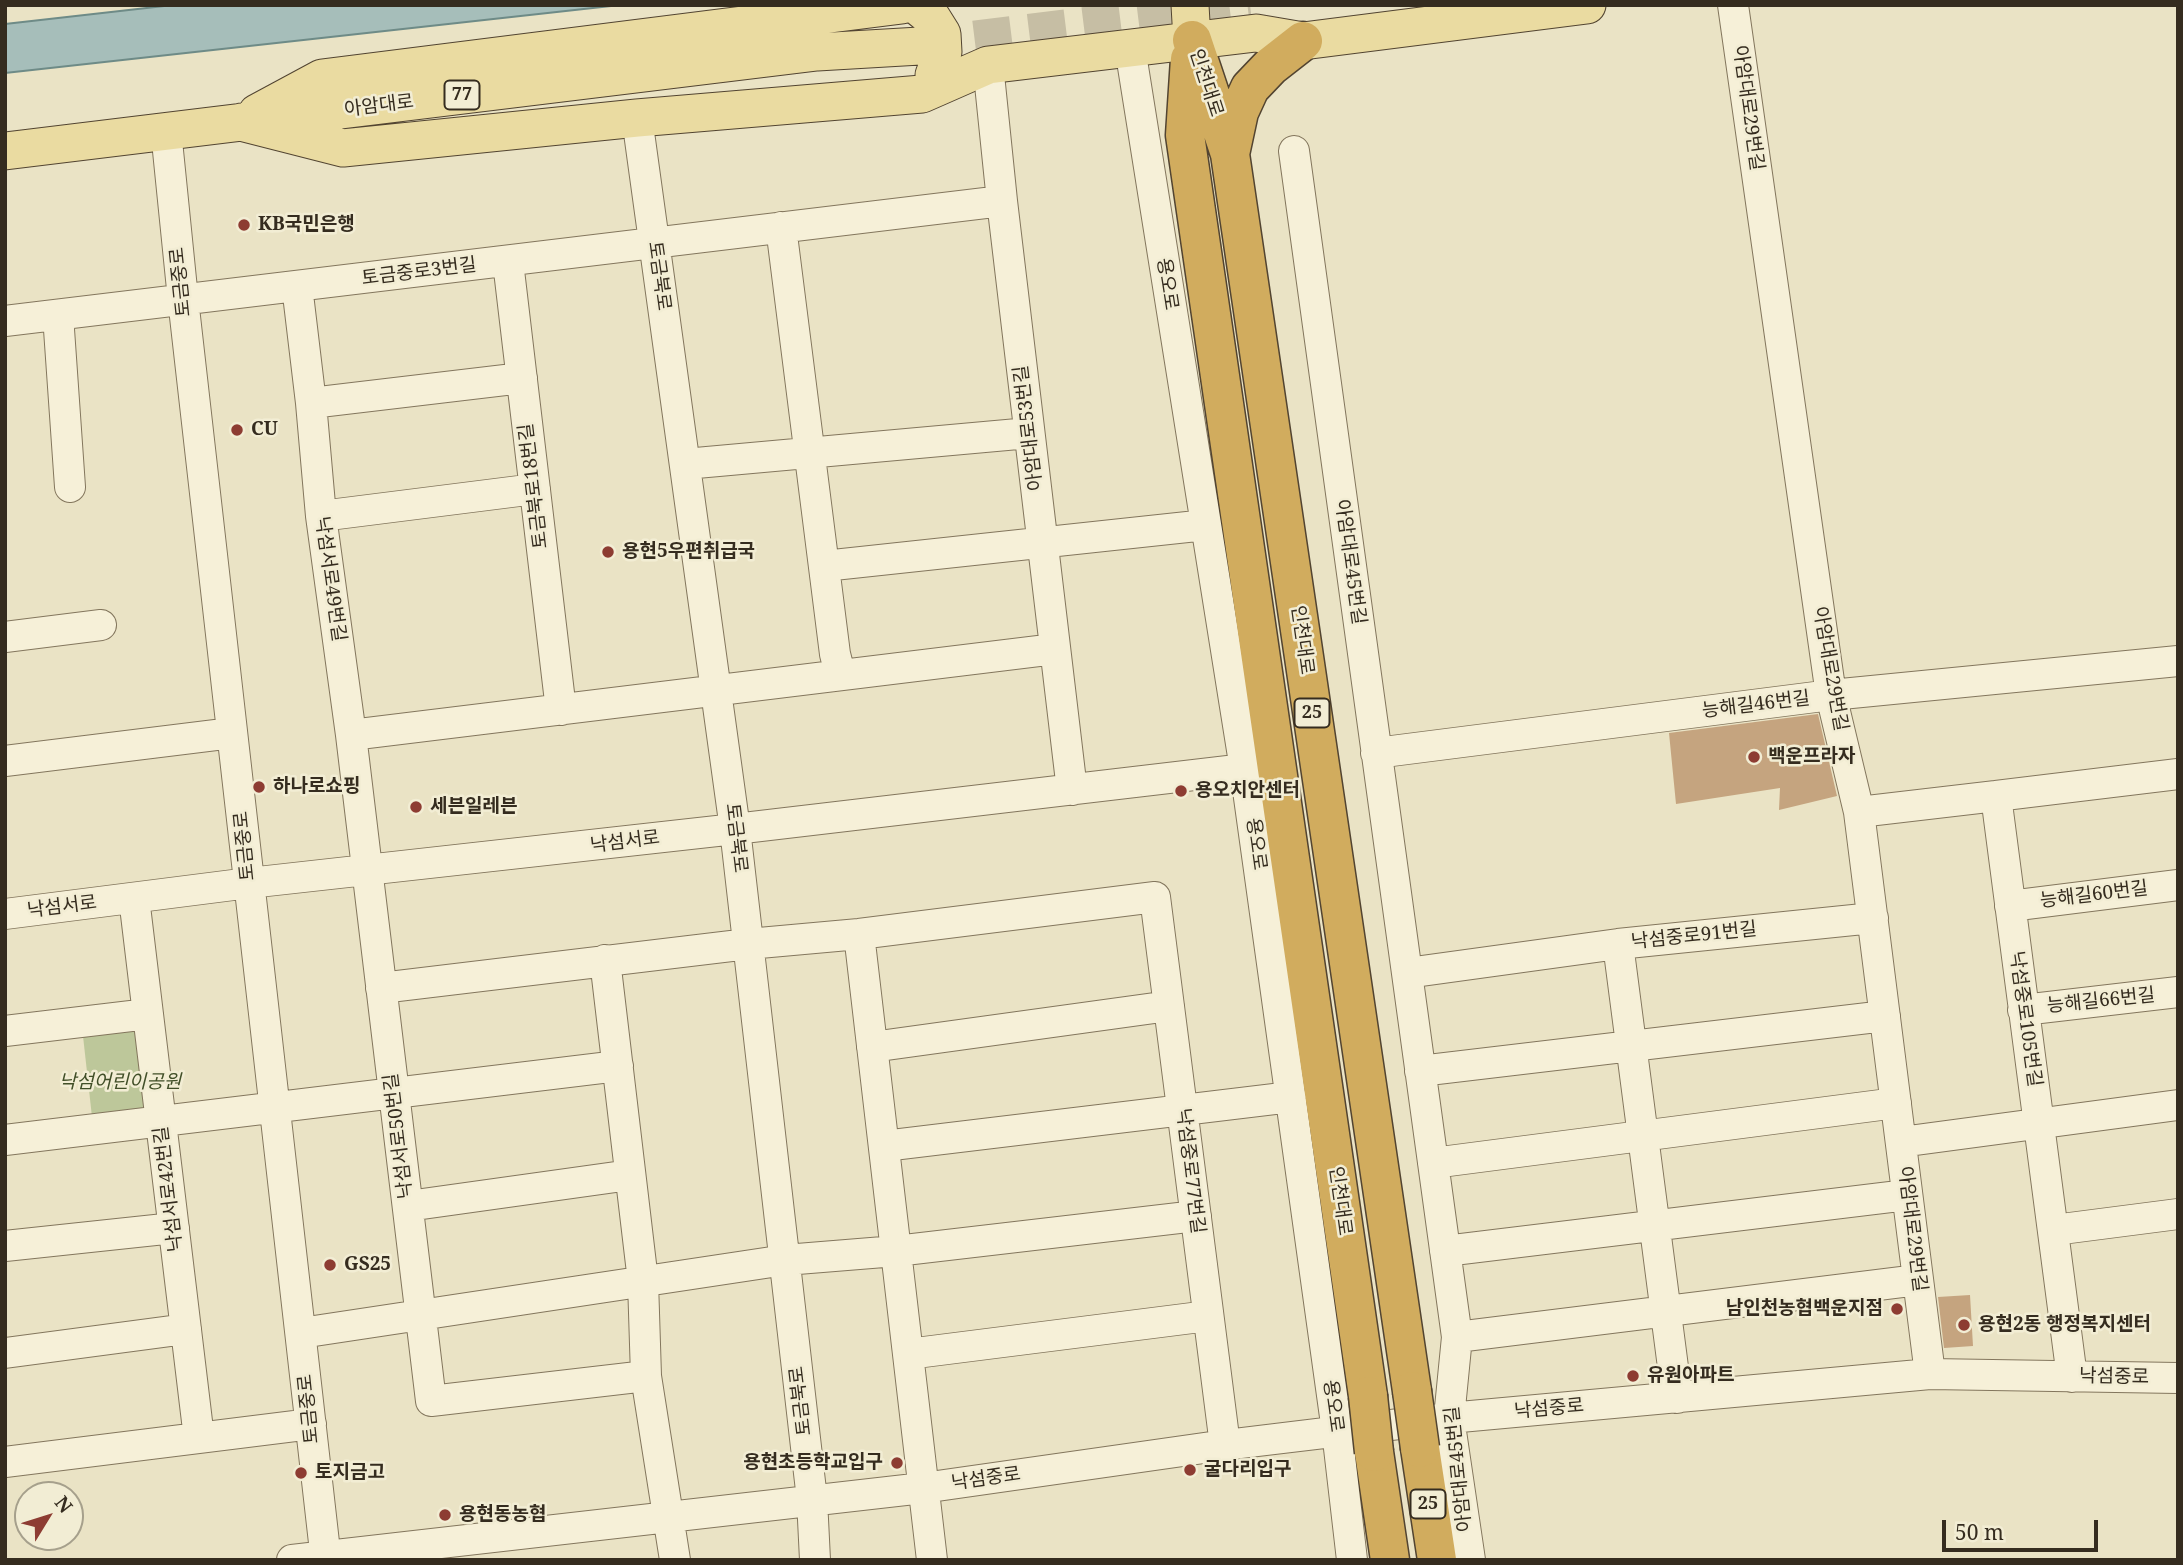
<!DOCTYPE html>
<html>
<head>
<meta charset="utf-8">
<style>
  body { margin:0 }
  #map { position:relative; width:2183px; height:1565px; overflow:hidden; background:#eae3c5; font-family:"Noto Serif",serif }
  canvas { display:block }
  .frame { position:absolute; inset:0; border:7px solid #352c1f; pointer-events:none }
  .north { position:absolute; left:14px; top:1481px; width:70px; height:70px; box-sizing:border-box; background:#f2edd4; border:2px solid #a6a08c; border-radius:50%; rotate:52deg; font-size:19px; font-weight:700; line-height:28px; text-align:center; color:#352c1f }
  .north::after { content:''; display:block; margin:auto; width:24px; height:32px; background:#8d3c32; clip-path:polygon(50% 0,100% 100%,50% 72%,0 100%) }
  .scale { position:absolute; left:1942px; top:1520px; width:156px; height:32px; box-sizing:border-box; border:4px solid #352c1f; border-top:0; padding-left:9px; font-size:21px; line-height:24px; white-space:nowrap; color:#352c1f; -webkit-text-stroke:5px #f2edd4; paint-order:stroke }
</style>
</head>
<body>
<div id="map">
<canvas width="2183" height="1565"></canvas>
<div class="frame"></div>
<div class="north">N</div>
<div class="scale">50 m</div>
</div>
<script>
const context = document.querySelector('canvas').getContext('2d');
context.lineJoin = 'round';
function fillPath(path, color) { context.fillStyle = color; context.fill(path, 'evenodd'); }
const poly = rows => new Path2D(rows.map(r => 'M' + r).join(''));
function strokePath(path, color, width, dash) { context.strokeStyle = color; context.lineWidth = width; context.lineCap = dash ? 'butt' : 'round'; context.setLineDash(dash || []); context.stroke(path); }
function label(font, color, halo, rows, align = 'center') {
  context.font = font + ' "Noto Serif","Noto Sans KR",serif'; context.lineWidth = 5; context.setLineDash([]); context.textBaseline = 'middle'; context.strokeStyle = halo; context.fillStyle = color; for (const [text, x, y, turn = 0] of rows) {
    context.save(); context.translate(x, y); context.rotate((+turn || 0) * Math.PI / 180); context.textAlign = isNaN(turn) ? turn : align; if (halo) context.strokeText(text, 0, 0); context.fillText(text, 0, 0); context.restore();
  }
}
fillPath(poly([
  [144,1018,157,1119,93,1126,82,1027]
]), '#bdc79a');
const water = poly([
  [173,5,620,5,5,73,5,24,173,5]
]);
fillPath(water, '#a6beba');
strokePath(water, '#6e8b87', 2);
fillPath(poly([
  [1818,714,1837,796,1779,810,1780,788,1676,804,1669,733],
  [1970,1295,1973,1346,1944,1348,1938,1297]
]), '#c5a47f');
strokePath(poly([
  [920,46,1250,5]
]), '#c6bea4', 37, [37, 18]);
const minor = poly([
  [1733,5,1831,695,1859,812,1930,1374],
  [1130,48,1245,769,1337,1431,1352,1560],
  [988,65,1002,201,1072,790],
  [637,118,735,829,812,1499,815,1560],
  [166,131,183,299,326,1560],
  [1294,151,1457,1337,1449,1418,1470,1560],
  [781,227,835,654,840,674],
  [508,262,561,710],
  [297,286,311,403,321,516,351,735,431,1401,646,1376],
  [58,315,70,487],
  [5,321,1002,201],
  [311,403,522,378],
  [685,464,1029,433],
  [321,516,535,489],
  [824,566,1206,525],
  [5,637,101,625],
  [351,735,1055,649],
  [1376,753,1831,695,2178,661],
  [5,761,232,733],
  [1996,796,2178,774],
  [1859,812,1996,796,2072,1377],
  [134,898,199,1438],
  [2010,906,2178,885],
  [5,914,249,883,735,829,1245,769],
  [859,934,932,1560],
  [1618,944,1677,1398],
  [605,960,643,1281,646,1376,675,1560],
  [1407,973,1618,944,1873,918],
  [381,988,748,944,859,934,1155,897,1225,1445],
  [2023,1010,2178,992],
  [5,1031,148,1014],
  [872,1047,1169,1006],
  [1420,1071,1885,1016],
  [5,1140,618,1066],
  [1901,1142,2178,1105],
  [884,1146,1291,1097],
  [1433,1163,1896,1103],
  [408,1206,630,1175],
  [2054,1230,2178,1214],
  [5,1246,174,1228],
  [1445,1251,1907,1195],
  [301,1333,785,1260,896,1251,1196,1216],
  [1457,1337,1918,1280],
  [5,1353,186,1329],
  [908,1354,1208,1316],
  [5,1462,311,1424],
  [292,1560,923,1488,1225,1445,1449,1418,1930,1374,2178,1378]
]);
const major = poly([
  [916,5,932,18,942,34,943,52,934,75],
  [1190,5,1192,40],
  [257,113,322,78,902,5],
  [241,122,343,148,637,118,922,94,988,65,1256,33,1303,41,1587,5],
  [5,151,817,52,920,46]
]);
const highway = poly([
  [1192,40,1230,154,1412,1391],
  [1190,59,1185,135,1368,1396],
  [1230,154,1239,112,1250,88,1271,66,1303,41],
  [1420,1448,1437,1560],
  [1374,1452,1390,1560]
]);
strokePath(minor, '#83765d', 32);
strokePath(major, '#524431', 39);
strokePath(highway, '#524431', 41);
strokePath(minor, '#f6f0d8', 30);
strokePath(major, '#eadba1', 37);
strokePath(highway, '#d1ac5e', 38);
const highwayBridge = poly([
  [1412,1391,1420,1448],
  [1368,1396,1374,1452]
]);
strokePath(highwayBridge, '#524431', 41, []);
strokePath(highwayBridge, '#d1ac5e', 38);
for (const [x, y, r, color] of [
  [244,225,7,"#8d3c32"],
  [237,430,7,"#8d3c32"],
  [608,552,7,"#8d3c32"],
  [1754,757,7,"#8d3c32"],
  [259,787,7,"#8d3c32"],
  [1181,791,7,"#8d3c32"],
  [416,807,7,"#8d3c32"],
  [330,1265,7,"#8d3c32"],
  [1897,1309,7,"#8d3c32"],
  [1964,1325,7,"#8d3c32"],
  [1633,1376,7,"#8d3c32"],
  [897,1463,7,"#8d3c32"],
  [1190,1470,7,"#8d3c32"],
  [301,1473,7,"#8d3c32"],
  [445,1515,7,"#8d3c32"]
]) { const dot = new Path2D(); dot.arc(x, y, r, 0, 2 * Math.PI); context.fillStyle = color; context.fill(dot); strokePath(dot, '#f2edd4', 2.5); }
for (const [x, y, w] of [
  [462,95,35],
  [1312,713,35],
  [1428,1504,35]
]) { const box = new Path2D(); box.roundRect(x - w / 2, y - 14.5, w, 29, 5); context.fillStyle = '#f2edd4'; context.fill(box); strokePath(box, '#352c1f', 2); }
label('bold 18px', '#352c1f', null, [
  ["77",462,95],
  ["25",1312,713],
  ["25",1428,1504]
]);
label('19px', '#352c1f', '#f2edd4', [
  ["인천대로",1206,83,72],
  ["아암대로",379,106,-7],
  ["아암대로29번길",1748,108,82],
  ["토금중로3번길",419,272,-7],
  ["토금북로",659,276,82],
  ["토금중로",181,282,-96],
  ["용오로",1167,284,81],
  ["아암대로53번길",1029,428,-97],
  ["토금북로18번길",534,486,-97],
  ["아암대로45번길",1350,562,82],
  ["낙섬서로49번길",330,579,82],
  ["인천대로",1302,640,82],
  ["아암대로29번길",1830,669,80],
  ["능해길46번길",1756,705,-7],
  ["토금북로",736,838,83],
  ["낙섬서로",625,842,-7],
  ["용오로",1256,844,82],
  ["토금중로",245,846,-96],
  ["능해길60번길",2094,895,-7],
  ["낙섬서로",62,907,-7],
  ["낙섬중로91번길",1694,936,-6],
  ["능해길66번길",2101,1001,-6],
  ["낙섬중로105번길",2025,1019,82],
  ["낙섬서로50번길",399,1136,-97],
  ["낙섬중로77번길",1190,1171,83],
  ["낙섬서로42번길",169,1189,-97],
  ["인천대로",1340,1201,82],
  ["아암대로29번길",1912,1229,83],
  ["낙섬중로",2114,1377,1],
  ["토금북로",801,1401,-97],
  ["용오로",1333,1406,82],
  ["토금중로",309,1409,-96],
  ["낙섬중로",1549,1409,-5],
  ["아암대로45번길",1459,1469,-96],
  ["낙섬중로",986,1479,-8]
]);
label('bold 19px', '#352c1f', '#f2edd4', [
  ["KB국민은행",258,225],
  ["CU",251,430],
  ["용현5우편취급국",622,552],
  ["백운프라자",1768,757],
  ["하나로쇼핑",273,787],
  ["용오치안센터",1195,791],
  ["세븐일레븐",430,807],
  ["GS25",344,1265],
  ["남인천농협백운지점",1883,1309,"right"],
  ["용현2동 행정복지센터",1978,1325],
  ["유원아파트",1647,1376],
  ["용현초등학교입구",883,1463,"right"],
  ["굴다리입구",1204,1470],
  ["토지금고",315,1473],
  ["용현동농협",459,1515]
], 'left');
label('italic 19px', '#414f28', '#f2edd4', [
  ["낙섬어린이공원",120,1083]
]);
</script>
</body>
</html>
